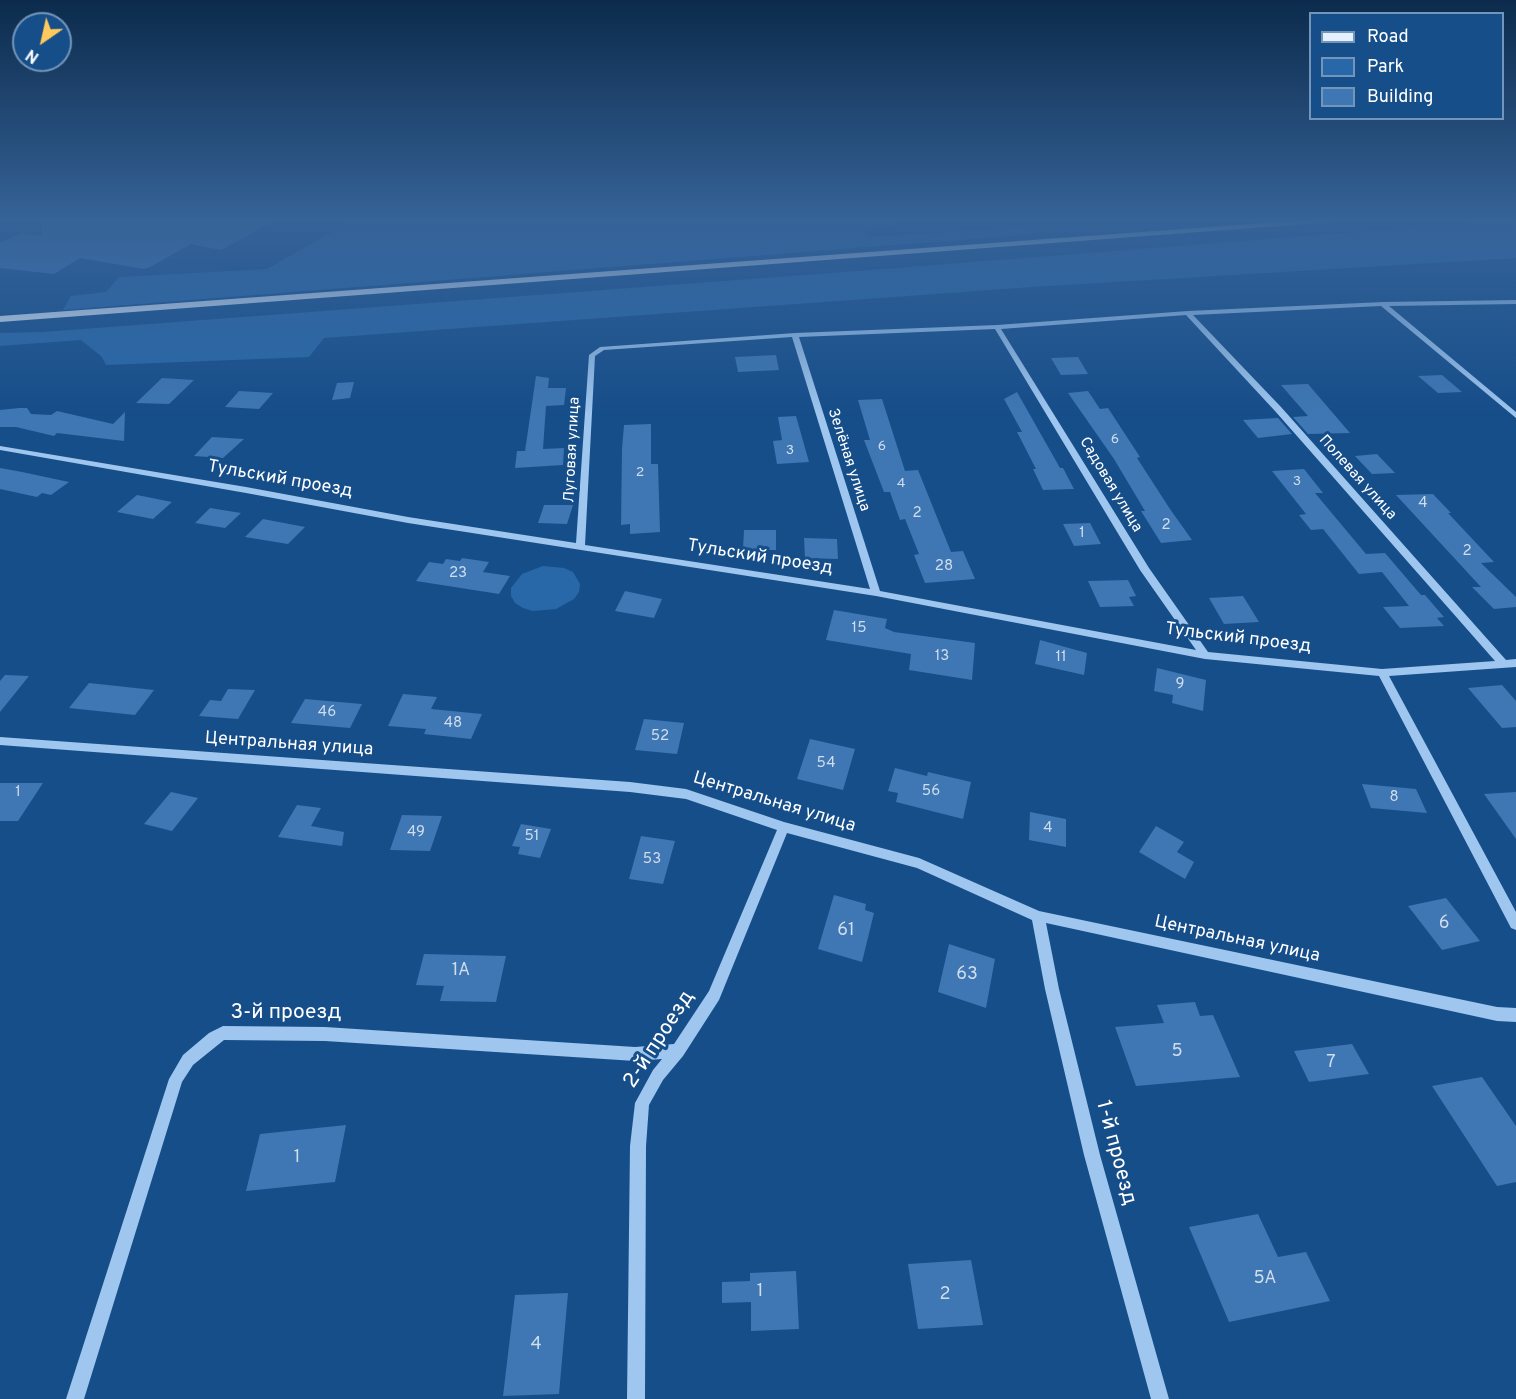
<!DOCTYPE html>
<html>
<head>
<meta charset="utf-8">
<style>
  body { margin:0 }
  #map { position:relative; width:1516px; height:1399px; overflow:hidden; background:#164e8a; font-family:Overpass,sans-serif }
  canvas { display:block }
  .legend { position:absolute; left:1309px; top:12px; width:195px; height:108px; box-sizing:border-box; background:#164e8a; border:2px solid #7395b9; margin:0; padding:8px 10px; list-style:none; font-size:18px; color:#fff }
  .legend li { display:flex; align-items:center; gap:12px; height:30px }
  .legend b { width:30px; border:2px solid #7395b9 }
  .north { position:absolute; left:12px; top:12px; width:60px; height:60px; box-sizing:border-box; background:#164e8a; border:2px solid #7395b9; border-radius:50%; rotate:214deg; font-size:16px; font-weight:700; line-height:24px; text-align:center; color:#fff }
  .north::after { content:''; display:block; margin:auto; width:21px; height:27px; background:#ffc95c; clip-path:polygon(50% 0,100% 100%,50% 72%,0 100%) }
</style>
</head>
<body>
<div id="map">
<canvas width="1516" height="1399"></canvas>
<ul class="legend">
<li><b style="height:8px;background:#e6f1ff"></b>Road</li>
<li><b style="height:16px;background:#2868a9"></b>Park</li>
<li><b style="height:16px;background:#3e77b3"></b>Building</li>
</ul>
<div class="north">N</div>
</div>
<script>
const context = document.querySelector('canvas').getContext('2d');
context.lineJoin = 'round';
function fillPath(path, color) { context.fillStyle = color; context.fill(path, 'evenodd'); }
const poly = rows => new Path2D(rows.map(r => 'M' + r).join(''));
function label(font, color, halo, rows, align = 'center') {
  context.font = font + ' Overpass,sans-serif'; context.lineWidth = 6; context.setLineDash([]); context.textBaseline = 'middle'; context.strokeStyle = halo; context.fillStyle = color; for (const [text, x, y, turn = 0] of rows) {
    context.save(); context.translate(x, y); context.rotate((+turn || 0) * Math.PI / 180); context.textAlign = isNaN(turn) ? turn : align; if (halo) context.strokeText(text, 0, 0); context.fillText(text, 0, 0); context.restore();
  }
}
fillPath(poly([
  [353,220,900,220,896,226,863,229,869,237,1027,227,1034,234,63,310,71,296,106,292,119,277,267,269],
  [1511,220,1516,220,1516,258,1032,287,324,338,309,357,106,365,102,357,81,340,0,346,0,333,43,332,884,269],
  [543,566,564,568,573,572,580,584,579,592,574,599,556,609,533,611,523,608,515,603,511,596,511,588,522,574]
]), '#2868a9');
fillPath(poly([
  [42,220,276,220,221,250,191,244,150,267,144,269,80,258,54,274,0,268,0,243,21,233,41,236],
  [776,355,779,370,738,372,735,357],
  [1078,357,1088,374,1061,375,1051,358],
  [1442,375,1462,392,1438,393,1418,376],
  [536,376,549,378,548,388,566,388,564,405,546,406,543,449,564,448,563,465,515,468,517,451,525,451],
  [162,378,194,380,169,404,136,403],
  [354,382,350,398,332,400,337,383],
  [1308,384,1350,433,1308,434,1293,417,1308,416,1281,385],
  [239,391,273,393,259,409,225,407],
  [1088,391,1100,409,1108,408,1140,457,1137,458,1170,509,1192,540,1161,543,1141,511,1145,511,1114,459,1068,393],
  [1017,392,1060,468,1063,468,1074,489,1043,490,1033,469,1036,469,1017,432,1022,432,1004,399],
  [882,399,905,471,918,470,951,552,963,551,975,579,925,583,914,555,919,554,905,519,900,520,890,492,884,492,864,440,870,440,858,400],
  [19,408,27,408,31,414,51,415,57,411,113,424,125,412,124,441,57,433,54,436,16,427,0,427,0,410],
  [796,416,809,462,777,464,773,441,782,440,778,417],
  [1278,418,1292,434,1258,438,1243,420],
  [651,424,651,464,658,464,660,532,630,534,630,524,621,525,622,449,624,425],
  [212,437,244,439,223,458,194,456],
  [1377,454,1395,473,1372,474,1355,456],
  [0,468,22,472,69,482,51,495,42,493,37,497,0,489],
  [1304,469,1323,493,1315,493,1366,554,1385,553,1421,595,1425,595,1444,617,1437,618,1444,626,1400,628,1383,607,1409,606,1382,572,1359,574,1323,529,1311,530,1299,515,1306,514,1272,471],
  [1433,494,1451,513,1448,513,1494,562,1481,563,1516,597,1516,607,1494,609,1472,587,1481,587,1396,495],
  [137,495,172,502,153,519,117,512],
  [544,505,573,505,567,524,538,523],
  [210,508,241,513,225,528,195,523],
  [263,519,305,527,288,544,245,537],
  [1090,523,1101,544,1074,546,1063,524],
  [744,530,776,530,776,550,743,550],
  [804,538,837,539,838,559,805,558],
  [462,558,489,562,483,572,510,576,499,594,416,581,429,562,443,564,446,559,460,561],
  [1128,580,1136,596,1129,597,1134,606,1100,607,1088,581],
  [625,591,662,599,654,618,615,611],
  [1243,596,1259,622,1224,624,1209,598],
  [834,610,887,619,885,628,894,632,975,643,972,680,909,670,911,654,826,640],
  [1040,640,1087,653,1084,675,1035,664],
  [1157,668,1206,680,1203,711,1172,703,1173,695,1154,691],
  [5,675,29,676,0,712,0,681],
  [89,683,154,690,135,715,69,708],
  [1502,685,1516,701,1516,727,1502,728,1468,688],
  [228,689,255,690,238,719,199,716,210,700,221,701],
  [403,694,437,697,431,709,482,714,471,739,424,734,426,729,388,726],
  [305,699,362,704,350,728,291,723],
  [644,719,684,723,677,754,635,750],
  [810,739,855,749,843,790,797,779],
  [895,768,927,776,928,772,971,782,963,819,896,802,898,793,888,791],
  [0,783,43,783,18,821,0,821],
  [1362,784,1416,789,1427,813,1371,808],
  [171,792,198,798,172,831,144,824],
  [1516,792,1516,839,1484,794],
  [297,805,321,808,311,826,344,832,342,846,278,837],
  [1030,812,1066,819,1066,847,1029,840],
  [402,815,442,816,430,851,390,850],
  [521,824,551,829,540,858,518,854,520,847,512,846],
  [1156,826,1184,842,1177,852,1194,862,1185,879,1139,852],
  [641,836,675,841,663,884,629,879],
  [834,895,866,904,865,910,874,913,862,962,818,949],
  [1446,898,1480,941,1442,950,1408,906],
  [949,944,995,959,986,1008,938,992],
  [424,954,506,956,496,1002,440,1001,444,986,416,985],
  [1195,1002,1200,1016,1213,1015,1240,1077,1136,1086,1115,1027,1164,1023,1157,1005],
  [1352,1044,1369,1074,1309,1082,1294,1051],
  [1482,1077,1516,1126,1516,1182,1497,1186,1432,1086],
  [346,1125,335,1182,246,1191,260,1134],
  [1258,1214,1278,1257,1306,1252,1330,1301,1229,1322,1189,1227],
  [971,1260,983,1325,918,1329,908,1264],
  [796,1271,799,1329,751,1331,751,1302,722,1303,722,1282,750,1281,750,1273],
  [568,1293,559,1394,503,1396,515,1295]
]), '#3e77b3');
fillPath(poly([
  [1516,300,1516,304,1389,306,1516,412,1516,418,1381,306,1193,315,1281,407,1506,660,1516,659,1516,667,1389,676,1516,912,1516,930,1511,928,1379,676,1205,659,876,596,408,523,246,493,0,450,0,446,246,487,408,517,576,543,589,355,600,347,795,333,997,325,1188,311,1383,302,1516,300],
  [1186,315,1275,411,1495,661,1382,669,1208,652,1149,568,1001,329,1186,315],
  [995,329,1140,570,1196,650,880,591,799,337,995,329],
  [792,337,870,589,585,545,595,356,604,350,792,337],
  [0,737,630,782,686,789,784,822,919,858,1039,911,1497,1007,1516,1008,1516,1022,1497,1021,1046,923,1059,989,1100,1155,1169,1399,1151,1399,1084,1155,1045,989,1032,920,917,868,787,833,719,1000,683,1056,663,1080,649,1105,646,1146,645,1399,627,1399,630,1146,635,1103,653,1070,662,1059,635,1061,325,1041,224,1040,193,1065,182,1082,84,1399,66,1399,169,1079,183,1055,209,1033,223,1026,325,1027,635,1047,674,1044,709,991,777,830,686,799,630,792,0,745,0,737]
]), '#9ec6ef');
fillPath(poly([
  [1304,220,1336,220,1332,222,0,322,0,316,1304,220]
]), '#e6f1ff');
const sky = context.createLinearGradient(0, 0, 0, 416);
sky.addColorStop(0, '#0c2b4c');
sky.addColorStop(0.53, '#366398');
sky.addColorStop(1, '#36639800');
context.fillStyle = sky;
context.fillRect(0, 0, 1516, 416);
label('14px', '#cfddec', null, [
  ["6",1115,440],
  ["6",882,447],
  ["3",790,451],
  ["2",640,473],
  ["3",1297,482],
  ["4",901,484]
]);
label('15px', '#fff', '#164e8a', [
  ["Луговая улица",573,450,-87],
  ["Зелёная улица",848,460,72],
  ["Полевая улица",1357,478,48],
  ["Садовая улица",1110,485,59]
]);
label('15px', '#cfddec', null, [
  ["4",1423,504],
  ["2",917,514],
  ["2",1166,526],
  ["1",1082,534],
  ["2",1467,552],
  ["28",944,567],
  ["23",458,574],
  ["15",859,629],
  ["13",942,657],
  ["11",1061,658],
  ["9",1180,685],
  ["46",327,713],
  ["48",453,724],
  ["52",660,737],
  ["54",826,764],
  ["56",931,792],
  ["1",18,793],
  ["8",1394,798],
  ["4",1048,829],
  ["49",416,833],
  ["51",532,837],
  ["53",652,860]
]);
label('18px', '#fff', '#164e8a', [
  ["Тульский проезд",280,480,10],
  ["Тульский проезд",760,558,9],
  ["Тульский проезд",1238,639,7],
  ["Центральная улица",289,745,4],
  ["Центральная улица",774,803,17],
  ["Центральная улица",1237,940,12]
]);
label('18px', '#cfddec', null, [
  ["6",1444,924],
  ["61",846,931],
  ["1А",461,971],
  ["63",967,975],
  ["5",1177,1052],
  ["7",1331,1063],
  ["1",297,1158],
  ["5А",1265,1279],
  ["1",760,1292],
  ["2",945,1295],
  ["4",536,1345]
]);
label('21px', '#fff', '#164e8a', [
  ["3-й проезд",286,1014],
  ["2-й проезд",660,1040,-57],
  ["1-й проезд",1115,1153,75]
]);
</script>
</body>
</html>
